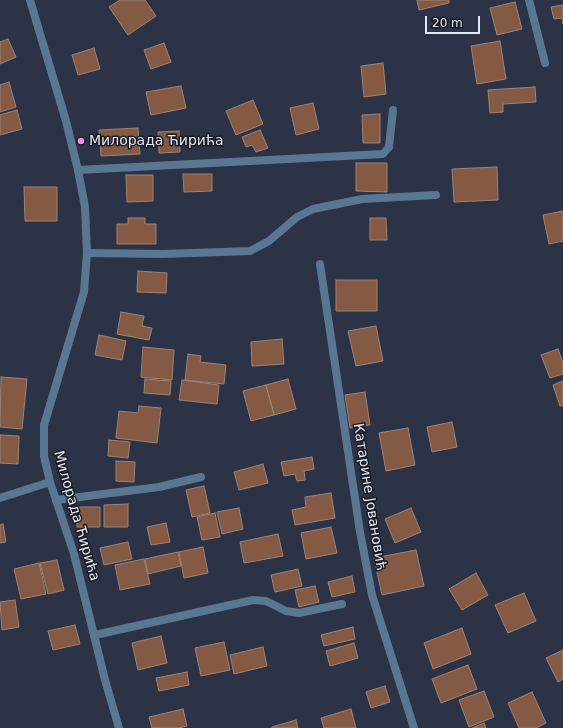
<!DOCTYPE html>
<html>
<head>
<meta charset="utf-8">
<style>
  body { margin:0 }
  #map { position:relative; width:563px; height:728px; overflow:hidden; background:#2d3346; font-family:"DejaVu Sans",sans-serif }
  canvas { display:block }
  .scale { position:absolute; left:425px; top:16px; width:55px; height:18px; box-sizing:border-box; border:2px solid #e4e8f4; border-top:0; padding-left:5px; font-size:12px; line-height:14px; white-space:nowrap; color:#e4e8f4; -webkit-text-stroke:3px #181b24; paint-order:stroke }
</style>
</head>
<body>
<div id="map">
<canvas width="563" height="728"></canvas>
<div class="scale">20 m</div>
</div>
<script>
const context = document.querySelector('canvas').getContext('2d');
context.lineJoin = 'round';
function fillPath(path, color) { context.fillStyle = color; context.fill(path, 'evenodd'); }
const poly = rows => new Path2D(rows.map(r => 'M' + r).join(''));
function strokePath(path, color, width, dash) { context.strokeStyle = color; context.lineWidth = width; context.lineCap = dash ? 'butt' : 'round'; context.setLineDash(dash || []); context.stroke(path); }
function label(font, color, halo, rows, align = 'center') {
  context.font = font + ' "DejaVu Sans",sans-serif'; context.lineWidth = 3; context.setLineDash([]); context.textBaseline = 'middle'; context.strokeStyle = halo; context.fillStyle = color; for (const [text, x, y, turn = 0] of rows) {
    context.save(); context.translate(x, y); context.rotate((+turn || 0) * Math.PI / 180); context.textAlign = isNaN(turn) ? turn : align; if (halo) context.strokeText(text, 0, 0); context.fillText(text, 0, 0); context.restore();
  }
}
const building = poly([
  [120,0,145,0,156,16,128,35,109,7,120,0],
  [417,0,449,0,449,3,419,10,417,0],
  [515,2,522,29,497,35,490,8,515,2],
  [563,5,563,24,562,18,554,19,551,7,563,5],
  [8,39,16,57,0,64,0,42,8,39],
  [500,41,506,79,477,84,471,46,500,41],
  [164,43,171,62,151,69,144,50,164,43],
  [94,48,100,69,78,75,72,55,94,48],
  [383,63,386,94,364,97,361,66,383,63],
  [9,82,16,107,0,112,0,85,9,82],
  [181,86,186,108,151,115,146,92,181,86],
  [535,87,536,102,503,104,503,112,490,113,488,90,535,87],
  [253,100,263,124,236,135,226,111,253,100],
  [313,103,319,129,296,135,290,108,313,103],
  [17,110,22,129,0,135,0,115,17,110],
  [380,114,380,143,363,143,362,115,380,114],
  [138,128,140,154,101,156,99,130,138,128],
  [260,130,268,148,256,152,252,145,246,147,242,137,260,130],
  [179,131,180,152,159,153,158,132,179,131],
  [356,163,387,163,387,192,356,191,356,163],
  [497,167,498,200,454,202,452,169,497,167],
  [183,174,212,174,212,191,184,192,183,174],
  [126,175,153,175,153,201,127,202,126,175],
  [24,187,57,187,57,221,25,221,24,187],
  [563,211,563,241,549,244,543,215,563,211],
  [128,218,145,218,145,224,156,224,156,244,117,244,117,224,128,224,128,218],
  [370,218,386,218,387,240,370,240,370,218],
  [138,271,167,273,166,293,137,292,138,271],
  [336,280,377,280,377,311,336,311,336,280],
  [121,312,144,316,142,326,152,328,149,340,117,334,121,312],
  [376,326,383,361,356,366,348,331,376,326],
  [99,335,126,341,122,360,95,355,99,335],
  [282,339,284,364,252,366,251,342,282,339],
  [143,347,174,350,172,380,141,377,143,347],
  [558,349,563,363,563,374,550,378,541,355,558,349],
  [188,354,201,356,200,362,226,365,224,384,185,380,188,354],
  [1,377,27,379,22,429,0,427,1,377],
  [145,379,171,381,170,395,144,393,145,379],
  [288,379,296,409,274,415,266,385,288,379],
  [182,380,219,385,217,404,179,400,182,380],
  [563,381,563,405,560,406,553,385,563,381],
  [266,385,274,415,251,421,243,391,266,385],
  [365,392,370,425,350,428,345,395,365,392],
  [139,406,161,408,157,443,116,438,119,411,138,413,139,406],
  [452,422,457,447,432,452,427,427,452,422],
  [408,428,415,465,386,471,379,433,408,428],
  [0,435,19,436,18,464,0,463,0,435],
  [109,440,130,442,128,458,108,456,109,440],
  [312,457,314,469,304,471,305,480,297,481,295,474,284,476,281,462,312,457],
  [116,461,135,462,134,482,116,481,116,461],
  [263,464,268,483,239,490,234,472,263,464],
  [204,486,210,513,192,517,186,490,204,486],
  [331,493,335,518,295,525,292,510,306,507,305,497,331,493],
  [128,504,128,527,104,527,104,505,128,504],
  [77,507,100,507,100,527,77,527,77,507],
  [239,508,243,529,222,534,217,512,239,508],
  [411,508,421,532,395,543,385,519,411,508],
  [215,513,220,537,202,540,197,517,215,513],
  [166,523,170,542,151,545,147,527,166,523],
  [3,524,6,542,0,543,0,525,3,524],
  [331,527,337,553,306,559,301,533,331,527],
  [278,534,283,556,244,563,240,542,278,534],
  [128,542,132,559,104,565,100,548,128,542],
  [203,547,208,573,184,578,179,552,203,547],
  [416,550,424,586,382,595,374,558,416,550],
  [178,552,181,566,148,574,145,559,178,552],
  [144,559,150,584,120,590,115,565,144,559],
  [57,560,64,590,48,594,40,563,57,560],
  [39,563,46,594,21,599,14,569,39,563],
  [298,569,302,586,275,592,271,575,298,569],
  [476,573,488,595,462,610,449,589,476,573],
  [352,576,355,592,332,597,328,582,352,576],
  [315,586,319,602,299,607,295,590,315,586],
  [524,593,536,621,508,633,495,605,524,593],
  [15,600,19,627,2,630,0,602,15,600],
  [75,625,80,644,53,650,48,631,75,625],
  [353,627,355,639,324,646,321,635,353,627],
  [462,628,471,654,433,669,424,643,462,628],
  [161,636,167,663,138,670,132,643,161,636],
  [224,642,230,670,201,676,195,648,224,642],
  [354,643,358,658,330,666,326,651,354,643],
  [263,647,267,666,234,674,230,655,263,647],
  [563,650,563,679,558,682,546,658,563,650],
  [468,665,477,689,441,703,432,679,468,665],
  [187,672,189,685,159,691,156,678,187,672],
  [385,686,390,702,371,708,366,692,385,686],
  [484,691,494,717,469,727,459,700,484,691],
  [532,692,546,723,536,728,519,728,508,703,532,692],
  [183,709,187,726,179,728,152,728,149,717,183,709],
  [351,709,356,728,324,728,321,718,351,709],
  [296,720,298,728,272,728,272,727,296,720],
  [484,723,486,728,472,728,484,723]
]);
fillPath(building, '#855a45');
strokePath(building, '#9c8478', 1);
strokePath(poly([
  [78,170,383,154,389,147,393,110],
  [87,253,163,254,250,251,269,241,297,217,313,209,362,199,436,195],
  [56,500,159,487,201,477],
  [95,635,253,600,266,601,286,611,299,613,342,604]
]), '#597793', 8);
strokePath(poly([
  [529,0,545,63],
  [320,264,360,532,372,595,414,728],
  [0,498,50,482]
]), '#597793', 8);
strokePath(poly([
  [30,0,66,121,78,170,85,207,87,253,84,292,44,425,44,456,50,482,74,554,105,680,119,728]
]), '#597793', 8);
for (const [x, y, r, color] of [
  [81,141,4,"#ef8bf7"]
]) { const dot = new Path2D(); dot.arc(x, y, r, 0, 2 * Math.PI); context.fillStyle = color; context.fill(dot); strokePath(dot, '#181b24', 1.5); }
label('14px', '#e4e8f4', '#181b24', [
  ["Милорада Ћирића",89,141]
], 'left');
label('14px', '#e4e8f4', '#181b24', [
  ["Катарине Јовановић",369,497,81],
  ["Милорада Ћирића",76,516,74]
]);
</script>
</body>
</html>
